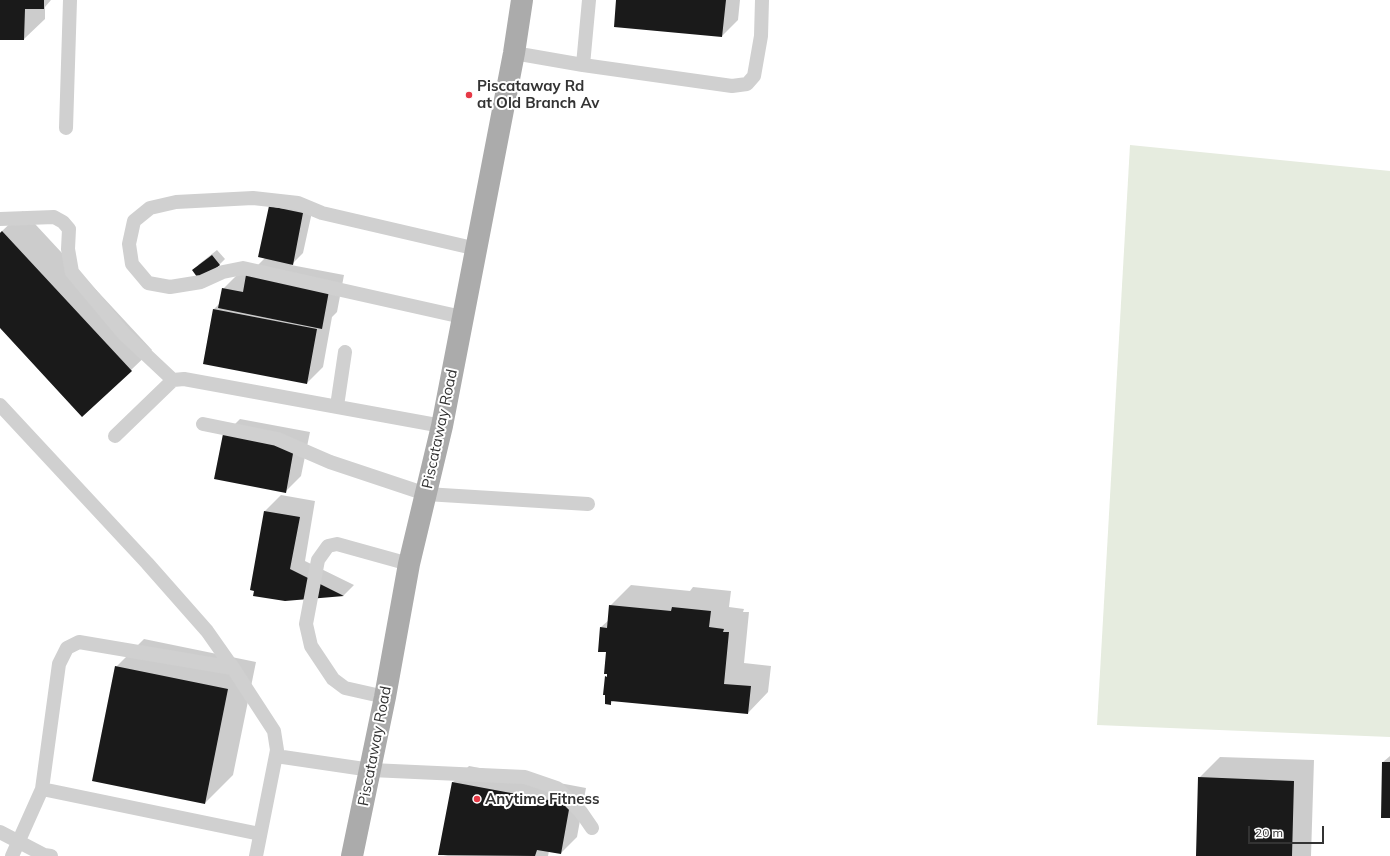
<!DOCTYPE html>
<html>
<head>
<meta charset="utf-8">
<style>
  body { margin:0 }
  #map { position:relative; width:1390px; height:856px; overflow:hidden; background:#fff; font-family:Mulish,sans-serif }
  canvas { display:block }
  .scale { position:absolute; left:1248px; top:826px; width:76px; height:18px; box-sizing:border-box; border:2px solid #333; border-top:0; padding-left:5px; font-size:12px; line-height:14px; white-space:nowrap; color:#333; -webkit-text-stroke:3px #fff; paint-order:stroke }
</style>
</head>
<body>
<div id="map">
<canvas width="1390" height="856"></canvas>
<div class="scale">20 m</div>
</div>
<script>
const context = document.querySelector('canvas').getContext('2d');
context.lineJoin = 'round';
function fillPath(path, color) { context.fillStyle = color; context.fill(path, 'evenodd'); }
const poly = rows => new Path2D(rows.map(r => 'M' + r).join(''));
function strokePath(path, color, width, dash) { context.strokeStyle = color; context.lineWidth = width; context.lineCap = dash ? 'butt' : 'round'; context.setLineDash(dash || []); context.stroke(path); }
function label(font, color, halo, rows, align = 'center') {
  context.font = font + ' Mulish,sans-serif'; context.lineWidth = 4; context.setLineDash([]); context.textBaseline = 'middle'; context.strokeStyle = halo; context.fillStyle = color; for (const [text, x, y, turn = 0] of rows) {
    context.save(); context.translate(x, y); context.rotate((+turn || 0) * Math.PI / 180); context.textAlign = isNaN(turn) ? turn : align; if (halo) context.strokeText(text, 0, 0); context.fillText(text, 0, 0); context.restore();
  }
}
fillPath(poly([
  [1130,145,1390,171,1390,737,1097,725]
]), '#e6ecdf');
fillPath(poly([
  [0,0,51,0,45,7,45,19,24,39,0,39],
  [617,0,740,0,738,20,722,36],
  [314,203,303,253,291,265,344,275,337,312,332,317,323,367,307,383,204,363,214,309,220,303,223,289,239,273,248,275,265,258,270,206],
  [23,211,152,350,131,370,0,327,0,233],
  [217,250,225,259,220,264,198,265],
  [240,419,310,432,301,476,285,492,224,435],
  [281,495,315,501,305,561,354,585,344,595,286,600,265,511],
  [631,585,690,591,693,587,731,591,729,607,744,609,743,612,749,612,744,663,771,666,768,692,748,713,614,700,610,704,606,677,608,675,607,652,601,627,609,620,610,606],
  [144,639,256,662,233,775,205,803,116,667],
  [1390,756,1390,817,1383,762],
  [1220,757,1314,760,1311,856,1197,856,1199,778],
  [469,766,586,788,577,837,561,853,549,851,548,856,448,856,439,854,453,782]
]), '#0003');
fillPath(poly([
  [0,0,44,0,44,9,25,9,24,40,0,40],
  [616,0,726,0,722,37,614,27],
  [269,206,303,213,293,265,258,257],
  [2,231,132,371,82,417,0,328,0,233],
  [212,255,220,265,200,281,192,270],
  [246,275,329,291,322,329,218,308,222,288,243,292],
  [213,309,317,329,307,384,203,364],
  [223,434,294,448,286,493,214,479],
  [264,511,300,517,290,569,344,596,285,601,253,596,254,591,250,590],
  [609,605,671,611,672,607,711,611,709,627,724,629,723,632,729,632,724,684,751,686,748,714,611,701,611,705,605,704,605,695,603,695,605,676,607,677,607,674,604,674,606,652,598,652,600,627,607,628],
  [115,666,228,689,205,804,92,781],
  [1382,762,1390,762,1390,818,1381,818],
  [1198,777,1294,781,1292,856,1196,856],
  [452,782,570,804,561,854,537,850,535,856,438,855]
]), '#1a1a1a');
strokePath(poly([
  [514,53,583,65,732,86,747,84,754,76,761,36,762,0],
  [583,65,589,0],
  [66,128,70,0],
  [0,219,54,217,63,222,69,229,68,249,72,272,124,334,173,380],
  [462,317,243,268,223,272,201,282,170,287,148,283,132,264,129,244,134,221,150,208,176,202,253,198,298,203,322,213,477,249],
  [0,405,147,563,207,631,233,668,79,642,67,648,59,664,42,789,12,856],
  [337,406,345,352],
  [203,424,277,439,330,462,426,494,588,504],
  [115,436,173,380,184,379,442,426],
  [233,668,274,731,277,750,256,856],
  [385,697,345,688,333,679,311,646,306,624,318,560,328,546,337,544,409,564],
  [276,756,371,770,525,777,557,788,581,812,592,828],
  [42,789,260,834],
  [0,832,44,855,51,856]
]), '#d0d0d0', 14);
strokePath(poly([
  [352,856,385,697,409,564,442,426,514,53,522,0]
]), '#ababab', 22);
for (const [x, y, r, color] of [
  [469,95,4,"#e63946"],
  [477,799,4,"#e63946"]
]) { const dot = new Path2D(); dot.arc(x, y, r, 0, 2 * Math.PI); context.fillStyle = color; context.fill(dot); strokePath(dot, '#fff', 1.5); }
label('bold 15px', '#333', '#fff', [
  ["Piscataway Rd",477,86],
  ["at Old Branch Av",477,103],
  ["Anytime Fitness",485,799]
], 'left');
label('15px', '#333', '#fff', [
  ["Piscataway Road",440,429,-78],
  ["Piscataway Road",375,746,-79]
]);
</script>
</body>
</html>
